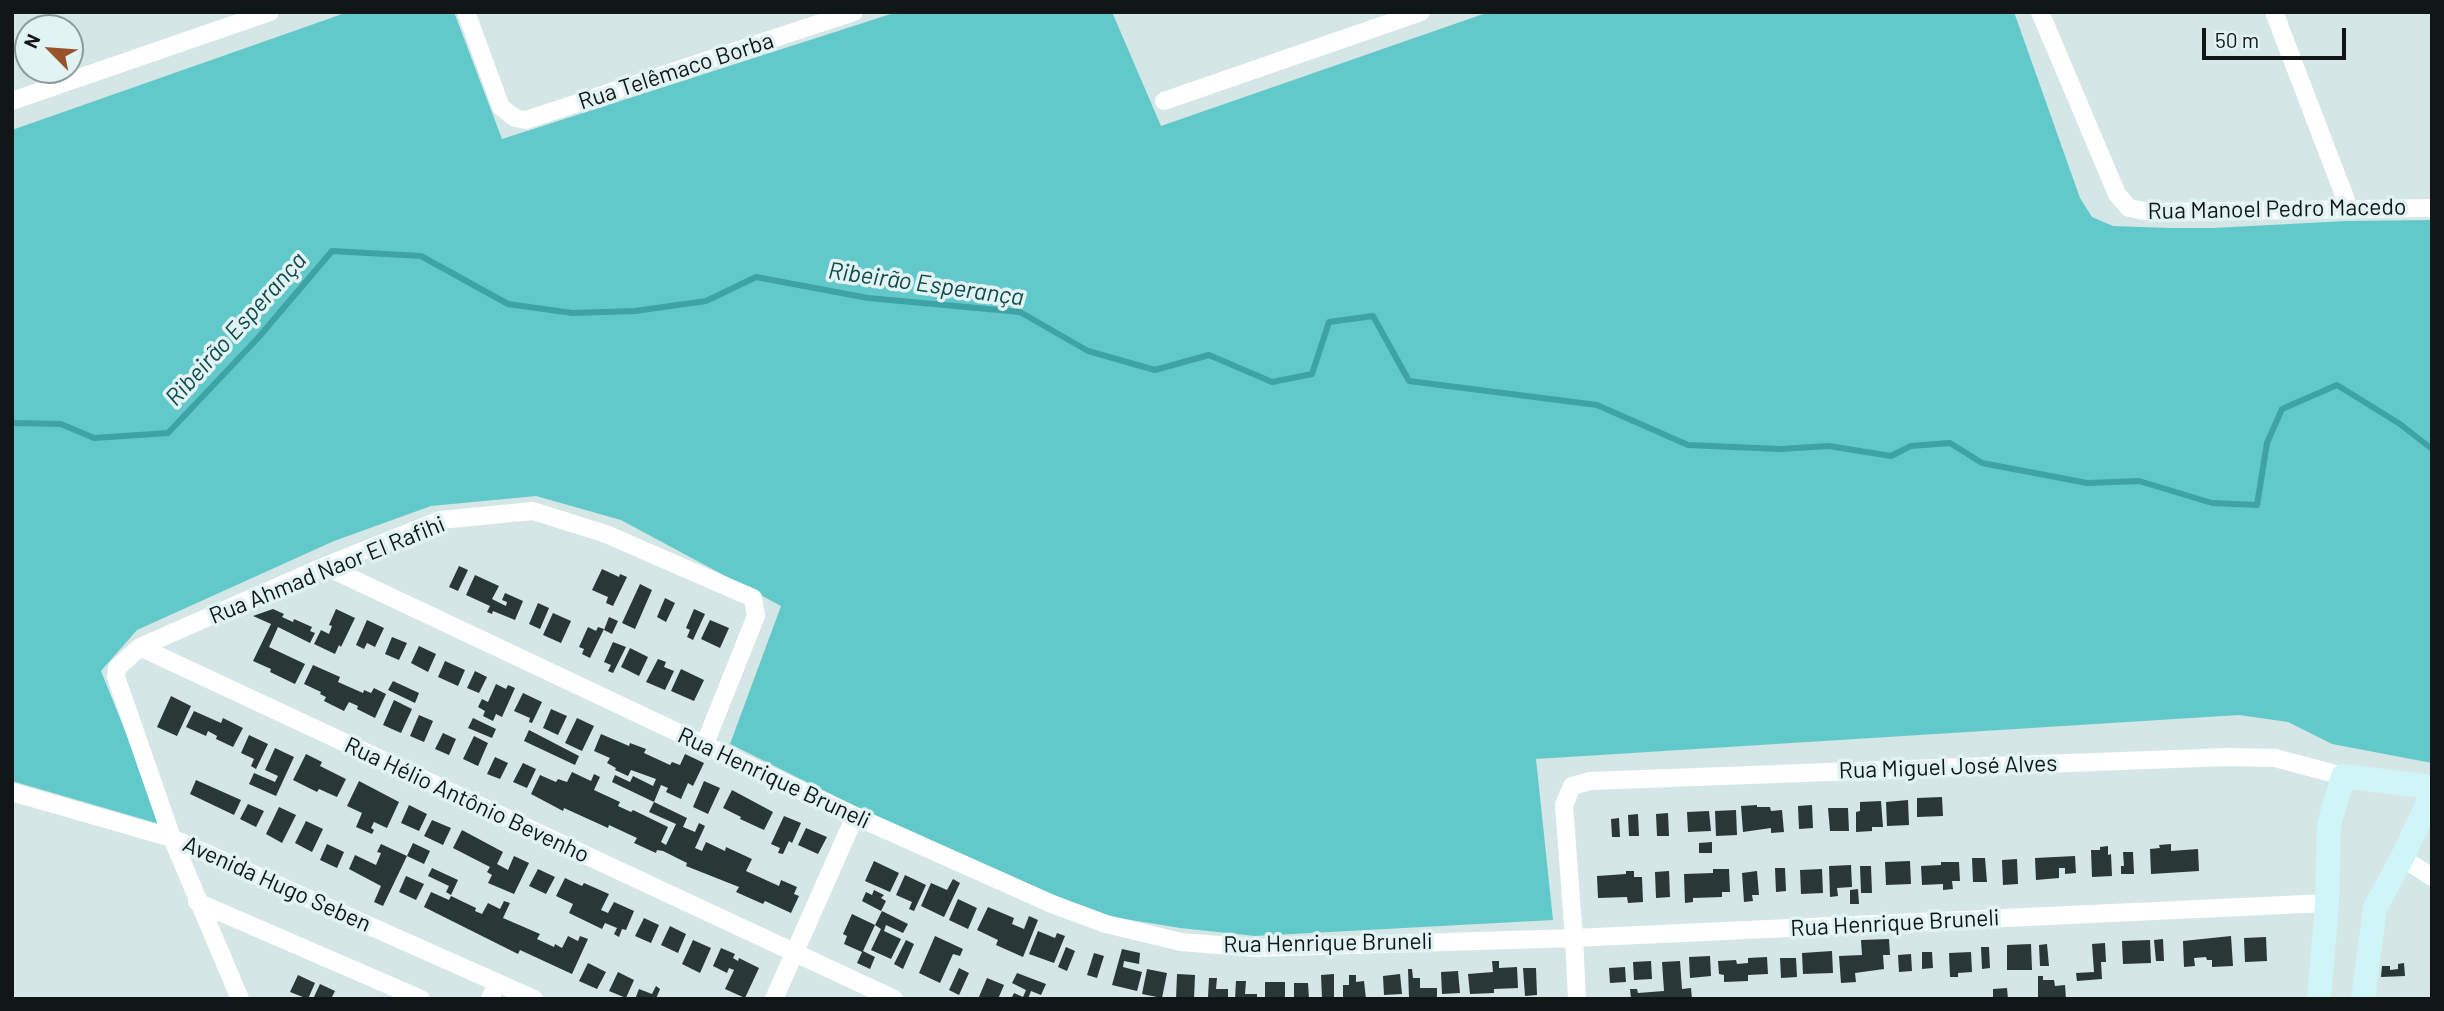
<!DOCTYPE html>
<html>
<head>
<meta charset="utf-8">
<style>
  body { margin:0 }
  #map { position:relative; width:2444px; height:1011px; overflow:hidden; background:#d5e6e6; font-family:Barlow,sans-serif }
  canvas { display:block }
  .frame { position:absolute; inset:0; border:14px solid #101616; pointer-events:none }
  .north { position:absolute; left:14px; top:14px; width:70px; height:70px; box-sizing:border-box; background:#e2f3f4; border:2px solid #8e9b9b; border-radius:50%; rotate:295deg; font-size:19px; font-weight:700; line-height:28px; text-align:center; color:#101616 }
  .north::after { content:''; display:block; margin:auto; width:24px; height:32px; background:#99522b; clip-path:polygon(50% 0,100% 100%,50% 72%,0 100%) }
  .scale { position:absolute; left:2202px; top:28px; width:144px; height:32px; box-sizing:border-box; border:4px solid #101616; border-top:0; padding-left:9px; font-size:21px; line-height:24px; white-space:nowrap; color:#101616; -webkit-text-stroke:5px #e2f3f4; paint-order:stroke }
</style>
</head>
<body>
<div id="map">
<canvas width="2444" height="1011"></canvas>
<div class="frame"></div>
<div class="north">N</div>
<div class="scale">50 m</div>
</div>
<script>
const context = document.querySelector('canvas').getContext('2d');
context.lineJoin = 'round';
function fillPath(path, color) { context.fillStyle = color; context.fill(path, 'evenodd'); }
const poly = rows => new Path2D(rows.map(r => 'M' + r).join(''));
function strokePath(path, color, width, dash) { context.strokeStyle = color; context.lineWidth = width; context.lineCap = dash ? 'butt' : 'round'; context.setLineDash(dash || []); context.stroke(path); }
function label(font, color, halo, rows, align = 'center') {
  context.font = font + ' Barlow,sans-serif'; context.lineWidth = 7; context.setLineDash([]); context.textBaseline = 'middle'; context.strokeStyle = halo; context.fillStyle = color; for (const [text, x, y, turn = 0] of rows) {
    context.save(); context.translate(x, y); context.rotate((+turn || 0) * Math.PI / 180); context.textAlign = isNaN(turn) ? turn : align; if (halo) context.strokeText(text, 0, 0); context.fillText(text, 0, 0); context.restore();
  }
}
fillPath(poly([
  [348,12,454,12,502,139,897,12,1112,12,1161,126,1489,12,2014,12,2080,198,2092,217,2113,226,2170,228,2213,228,2346,221,2432,220,2432,763,2332,744,2288,722,2239,715,1536,759,1553,920,1255,936,1180,928,1107,916,1056,896,865,811,730,744,781,606,621,520,536,496,431,506,334,541,137,630,101,671,163,825,12,781,12,130]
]), '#62c9cb');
strokePath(poly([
  [12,423,61,424,94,438,168,433,258,338,332,251,421,256,508,304,572,313,635,311,706,301,756,277,868,298,1020,312,1088,351,1155,370,1209,355,1272,382,1312,374,1329,322,1373,316,1409,381,1597,405,1688,445,1780,449,1829,446,1891,456,1911,446,1950,443,1982,463,2087,483,2139,481,2212,503,2257,505,2267,443,2282,409,2337,385,2400,424,2432,449]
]), '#3fa2a5', 6);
fillPath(poly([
  [459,566,468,570,458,591,449,587],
  [602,569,619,577,620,574,627,577,613,606,606,603,608,597,592,590],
  [475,575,499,586,492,599,506,606,507,602,502,600,505,593,523,601,515,620,493,611,492,614,487,612,490,606,466,595],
  [640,584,652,590,635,629,622,623],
  [665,598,675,603,666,622,657,617],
  [538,603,549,608,540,629,529,624],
  [273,609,284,614,282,617,293,622,294,619,312,627,310,631,315,633,310,643,278,627,269,647,305,664,295,684,270,672,271,669,253,661,271,624,253,616],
  [336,609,355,618,341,647,339,645,335,654,314,644,321,630,329,634,332,626,329,625],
  [694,609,705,614,693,640,687,637,690,630,686,628],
  [553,613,571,621,561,643,543,635],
  [609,617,618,621,612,634,604,630],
  [367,620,384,628,375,647,367,643,364,649,356,645],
  [710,620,729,628,720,648,701,639],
  [588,627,596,631,598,627,604,629,590,658,582,654,584,649,579,647],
  [392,637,407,643,399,660,385,654],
  [613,642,626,647,613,673,608,671,611,665,604,662],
  [419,646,436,654,428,672,411,663],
  [630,648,648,657,639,676,621,667],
  [658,659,666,662,664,667,674,671,665,690,646,682],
  [445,661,465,670,458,686,438,677],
  [313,665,340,677,338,682,363,693,364,690,371,693,374,688,386,694,375,718,357,709,358,706,349,702,344,711,324,701,326,697,320,694,321,692,304,684],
  [681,669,704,680,694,701,671,691],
  [475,671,487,677,479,693,467,688],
  [393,681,419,693,415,703,388,690],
  [496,684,506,689,508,685,515,688,502,717,496,714,493,721,483,716,485,711,478,707,482,699,488,702],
  [523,693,542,702,532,723,529,722,530,718,514,711],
  [171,696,191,706,177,736,157,727],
  [394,700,412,709,401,733,383,725],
  [551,709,567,716,558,735,543,728],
  [194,711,221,723,223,718,243,728,233,747,216,739,217,736,208,731,206,736,186,727],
  [419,715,433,721,424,742,410,736],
  [473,718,496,729,492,738,468,728],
  [577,718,594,726,582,751,565,743],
  [529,730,579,756,575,765,524,741],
  [443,733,456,739,449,755,435,749],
  [601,734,629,746,630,743,646,749,644,753,670,765,672,762,680,765,685,754,704,763,693,786,688,783,681,799,666,792,668,788,661,785,654,802,612,782,615,775,630,782,633,776,653,786,656,779,631,770,628,776,615,770,616,768,607,763,610,758,594,751],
  [249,735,268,744,256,769,251,766,254,759,241,753],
  [474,736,488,743,478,766,463,759],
  [275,748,294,757,276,796,249,784,254,773,275,782,278,776,265,770],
  [306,754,322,762,320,766,346,779,337,797,319,789,317,792,293,780],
  [495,757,508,763,500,779,487,774],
  [523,763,536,769,527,788,513,782],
  [572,772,591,781,594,774,600,777,594,790,620,802,618,806,631,812,633,810,668,827,661,842,666,845,676,824,649,812,654,802,687,818,683,827,695,832,699,823,705,826,695,848,702,851,706,842,725,851,726,847,752,859,746,871,779,886,781,880,797,887,794,894,799,896,791,913,765,901,763,904,736,892,739,887,686,866,687,863,663,851,657,850,656,853,634,843,637,838,609,825,608,828,564,808,563,811,531,794,540,775,556,782,558,779,567,782],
  [196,780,241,800,234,815,190,794],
  [359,781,399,802,387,828,374,822,371,828,374,830,372,834,356,827,362,813,347,806],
  [704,781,720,788,708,814,693,807],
  [732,790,773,812,764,830,740,819,741,817,723,808],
  [1942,797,1943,816,1917,817,1917,798],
  [1908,800,1909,825,1887,826,1886,802],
  [1881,801,1883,827,1872,827,1872,831,1856,832,1856,812,1860,811,1860,802],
  [248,804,264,811,256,827,240,819],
  [409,805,427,814,419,831,401,823],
  [1757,805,1757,807,1770,807,1771,811,1782,810,1784,832,1771,833,1771,828,1743,832,1741,806],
  [1812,805,1813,828,1799,829,1798,806],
  [279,807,296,815,282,843,266,834],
  [1828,808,1848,808,1849,831,1830,831],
  [1736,810,1737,835,1716,836,1715,811],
  [1709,811,1711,831,1688,832,1687,812],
  [1668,813,1669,836,1657,836,1656,814],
  [1638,814,1639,836,1629,836,1628,815],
  [784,816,801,823,792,843,789,841,783,854,778,853,780,848,771,844],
  [1619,818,1620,837,1612,837,1611,819],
  [432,820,451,828,443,845,424,836],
  [306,821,323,829,312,852,295,843],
  [806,828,827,837,818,854,798,845],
  [462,830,503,852,497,864,508,870,514,856,529,863,514,894,488,883,492,875,487,872,490,867,453,848],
  [1712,842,1712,853,1699,853,1699,843],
  [413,843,430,851,424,864,407,856],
  [327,844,344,852,337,868,320,860],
  [381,844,407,856,383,906,374,902,381,886,349,869,355,855,376,865,381,853,377,852],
  [2171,844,2171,851,2198,849,2199,871,2151,874,2150,849,2160,848,2159,845],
  [2108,846,2108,855,2111,854,2112,876,2092,877,2091,850,2100,850,2100,847],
  [2123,852,2133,852,2134,874,2121,874,2121,866,2124,866],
  [2075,856,2076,873,2065,874,2065,868,2059,868,2059,878,2036,880,2035,858],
  [1972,858,1985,858,1987,882,1973,882],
  [2017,859,2018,884,2003,885,2002,860],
  [874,861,899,873,890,892,865,881],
  [1910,861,1911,884,1886,885,1885,862],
  [1941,862,1959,862,1960,881,1952,881,1953,889,1943,890,1943,884,1922,885,1921,866,1941,865],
  [1851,865,1852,887,1837,888,1838,896,1830,897,1829,866],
  [1860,866,1871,866,1872,893,1861,893],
  [432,868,458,880,451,895,446,892,449,886,428,876],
  [1775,868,1785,868,1786,891,1776,892],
  [538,869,555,877,546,894,529,886],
  [1713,869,1729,869,1730,892,1722,892,1722,897,1693,898,1693,902,1685,903,1684,874,1713,873],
  [1822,869,1823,893,1801,894,1800,870],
  [1626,871,1634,871,1634,877,1642,877,1643,902,1628,903,1627,897,1598,898,1597,876,1626,874],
  [1669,871,1670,897,1656,898,1655,872],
  [1757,871,1759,895,1752,895,1753,901,1744,902,1742,873],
  [905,875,926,885,914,911,909,909,912,902,896,895],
  [406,876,424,884,416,900,399,892],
  [565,878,582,886,584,883,609,894,601,910,608,913,614,902,634,911,626,930,622,929,619,937,614,934,617,928,605,923,602,929,569,913,573,904,556,896],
  [953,879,960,883,944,917,921,906,931,883,947,890],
  [1858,889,1859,904,1850,904,1850,890],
  [874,890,884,895,881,898,886,901,881,911,862,901,866,892,872,895],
  [431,892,449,900,451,896,476,908,475,911,482,914,488,903,500,909,504,901,510,903,503,918,540,934,537,939,554,947,555,944,562,948,568,936,578,941,580,936,588,939,572,974,520,950,518,954,424,907],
  [958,899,977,908,968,929,949,920],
  [988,907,1014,918,1012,924,1024,929,1029,916,1038,920,1023,957,996,945,998,940,977,930],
  [882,911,908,924,903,933,886,925,884,931,901,939,891,959,871,950,881,929,875,925,863,951,875,957,870,969,857,963,862,952,844,944,847,936,843,934,852,914,875,925],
  [644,918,659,925,651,943,635,936],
  [670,926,686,934,678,953,661,945],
  [1038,931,1055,938,1057,933,1065,936,1054,963,1029,954],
  [935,936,963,949,960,956,953,954,940,983,919,973],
  [2231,936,2233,966,2212,967,2212,960,2207,960,2206,957,2194,958,2195,966,2184,967,2183,941],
  [2266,937,2267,961,2245,962,2244,938],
  [1889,939,1890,955,1883,955,1884,969,1855,973,1856,982,1841,983,1839,956,1862,955,1861,940],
  [2163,939,2164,961,2156,961,2154,940],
  [693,940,711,948,700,973,682,964],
  [906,940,914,944,903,969,894,964],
  [2150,940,2151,963,2123,964,2122,941],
  [2105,943,2106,962,2101,962,2102,979,2077,981,2076,973,2094,972,2092,944],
  [2031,944,2032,970,2007,970,2007,945],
  [2047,944,2049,966,2040,966,2039,945],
  [1066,947,1075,951,1067,971,1058,967],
  [1981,947,1989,947,1990,968,1982,969],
  [721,948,735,954,733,958,738,961,739,958,759,968,745,998,725,989,734,970,729,968,727,973,713,966],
  [1122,949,1140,953,1139,964,1124,961,1123,967,1142,972,1137,991,1112,985],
  [1832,951,1833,973,1803,974,1802,953],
  [1922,952,1932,952,1933,968,1922,969],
  [1971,952,1972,972,1958,973,1958,977,1950,977,1949,953],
  [1094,953,1104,956,1097,978,1087,975],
  [1911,954,1912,971,1899,972,1898,955],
  [1710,956,1711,976,1690,978,1689,957],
  [1767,957,1768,974,1748,975,1748,981,1724,982,1724,975,1719,974,1718,961,1736,960,1737,964,1748,963,1748,958],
  [1780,958,1796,958,1797,977,1781,978],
  [1492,961,1499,961,1499,968,1517,967,1518,988,1494,989,1494,993,1470,994,1468,974,1493,972],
  [1651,961,1652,979,1634,980,1633,962],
  [1680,961,1682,989,1691,988,1692,999,1631,999,1630,989,1637,989,1638,993,1664,991,1662,962],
  [588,963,606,972,597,989,579,981],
  [2404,963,2405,976,2381,977,2382,966,2390,966,2390,970,2398,969,2398,964],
  [1625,967,1626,982,1610,983,1609,968],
  [959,968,969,973,959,995,949,990],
  [1523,968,1536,968,1537,995,1525,996],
  [1147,969,1167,973,1162,998,1142,994],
  [1408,969,1412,969,1413,978,1420,978,1420,988,1437,988,1437,999,1409,998],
  [1458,971,1460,993,1442,994,1441,972],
  [618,972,634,980,626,998,609,991],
  [1017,973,1046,984,1041,995,1031,991,1028,999,1011,999,1014,993,1023,997,1026,990,1012,983],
  [1177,974,1195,975,1194,999,1176,999],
  [1334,974,1334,999,1322,999,1321,975],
  [1400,974,1402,994,1384,995,1383,976],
  [298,975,315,983,308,999,290,992],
  [1349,975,1356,975,1356,982,1364,981,1366,999,1343,997,1343,985,1349,985],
  [2038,976,2043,976,2043,980,2054,980,2055,986,2065,985,2066,999,2038,999],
  [987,978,1004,985,998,999,978,999],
  [1209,978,1217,978,1216,989,1228,989,1228,998,1208,997],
  [1236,981,1246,981,1245,994,1257,994,1257,999,1235,999],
  [1265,982,1285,982,1285,999,1265,999],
  [1294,983,1308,983,1309,999,1294,999],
  [320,984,335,991,331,999,313,999],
  [656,986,660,989,656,999,635,999,639,989,652,994],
  [2007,988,2008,999,1993,999,1993,989]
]), '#293737');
strokePath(poly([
  [466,12,501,107,515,118,526,120,854,12],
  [2040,12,2117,194,2129,208,2150,212,2432,208],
  [2274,12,2349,208],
  [12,101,270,12],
  [1164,101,1421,12],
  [325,566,855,816,1052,904,1106,924,1181,942,1256,948,1574,938,2327,903],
  [140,647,894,999],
  [12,792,172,838,534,999],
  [2402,858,2432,877],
  [197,902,421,999],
  [240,999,172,838,116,677,117,668,140,647,325,566,440,520,533,511,606,534,753,598,756,616,704,746],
  [490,999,497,982],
  [774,999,855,816],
  [1577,999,1574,938,1564,805,1572,786,1590,781,2228,757,2275,758,2343,776]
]), '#fff', 18);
strokePath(poly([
  [2319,999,2327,903,2329,825,2343,776,2432,787],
  [2363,999,2375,908,2402,858,2432,794]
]), '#d0f5f6', 24);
label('23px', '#101616', '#e2f3f4', [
  ["Rua Telêmaco Borba",676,71,-18],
  ["Rua Manoel Pedro Macedo",2277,209,-1],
  ["Rua Ahmad Naor El Rafihi",327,570,-22],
  ["Rua Miguel José Alves",1948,767,-2],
  ["Rua Henrique Bruneli",774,778,25],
  ["Rua Hélio Antônio Bevenho",467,800,25],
  ["Avenida Hugo Seben",277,884,24],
  ["Rua Henrique Bruneli",1895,923,-3],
  ["Rua Henrique Bruneli",1328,943,-1]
]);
label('italic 24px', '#104a4c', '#e2f3f4', [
  ["Ribeirão Esperança",926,284,8],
  ["Ribeirão Esperança",236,329,-48]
]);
</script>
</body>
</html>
